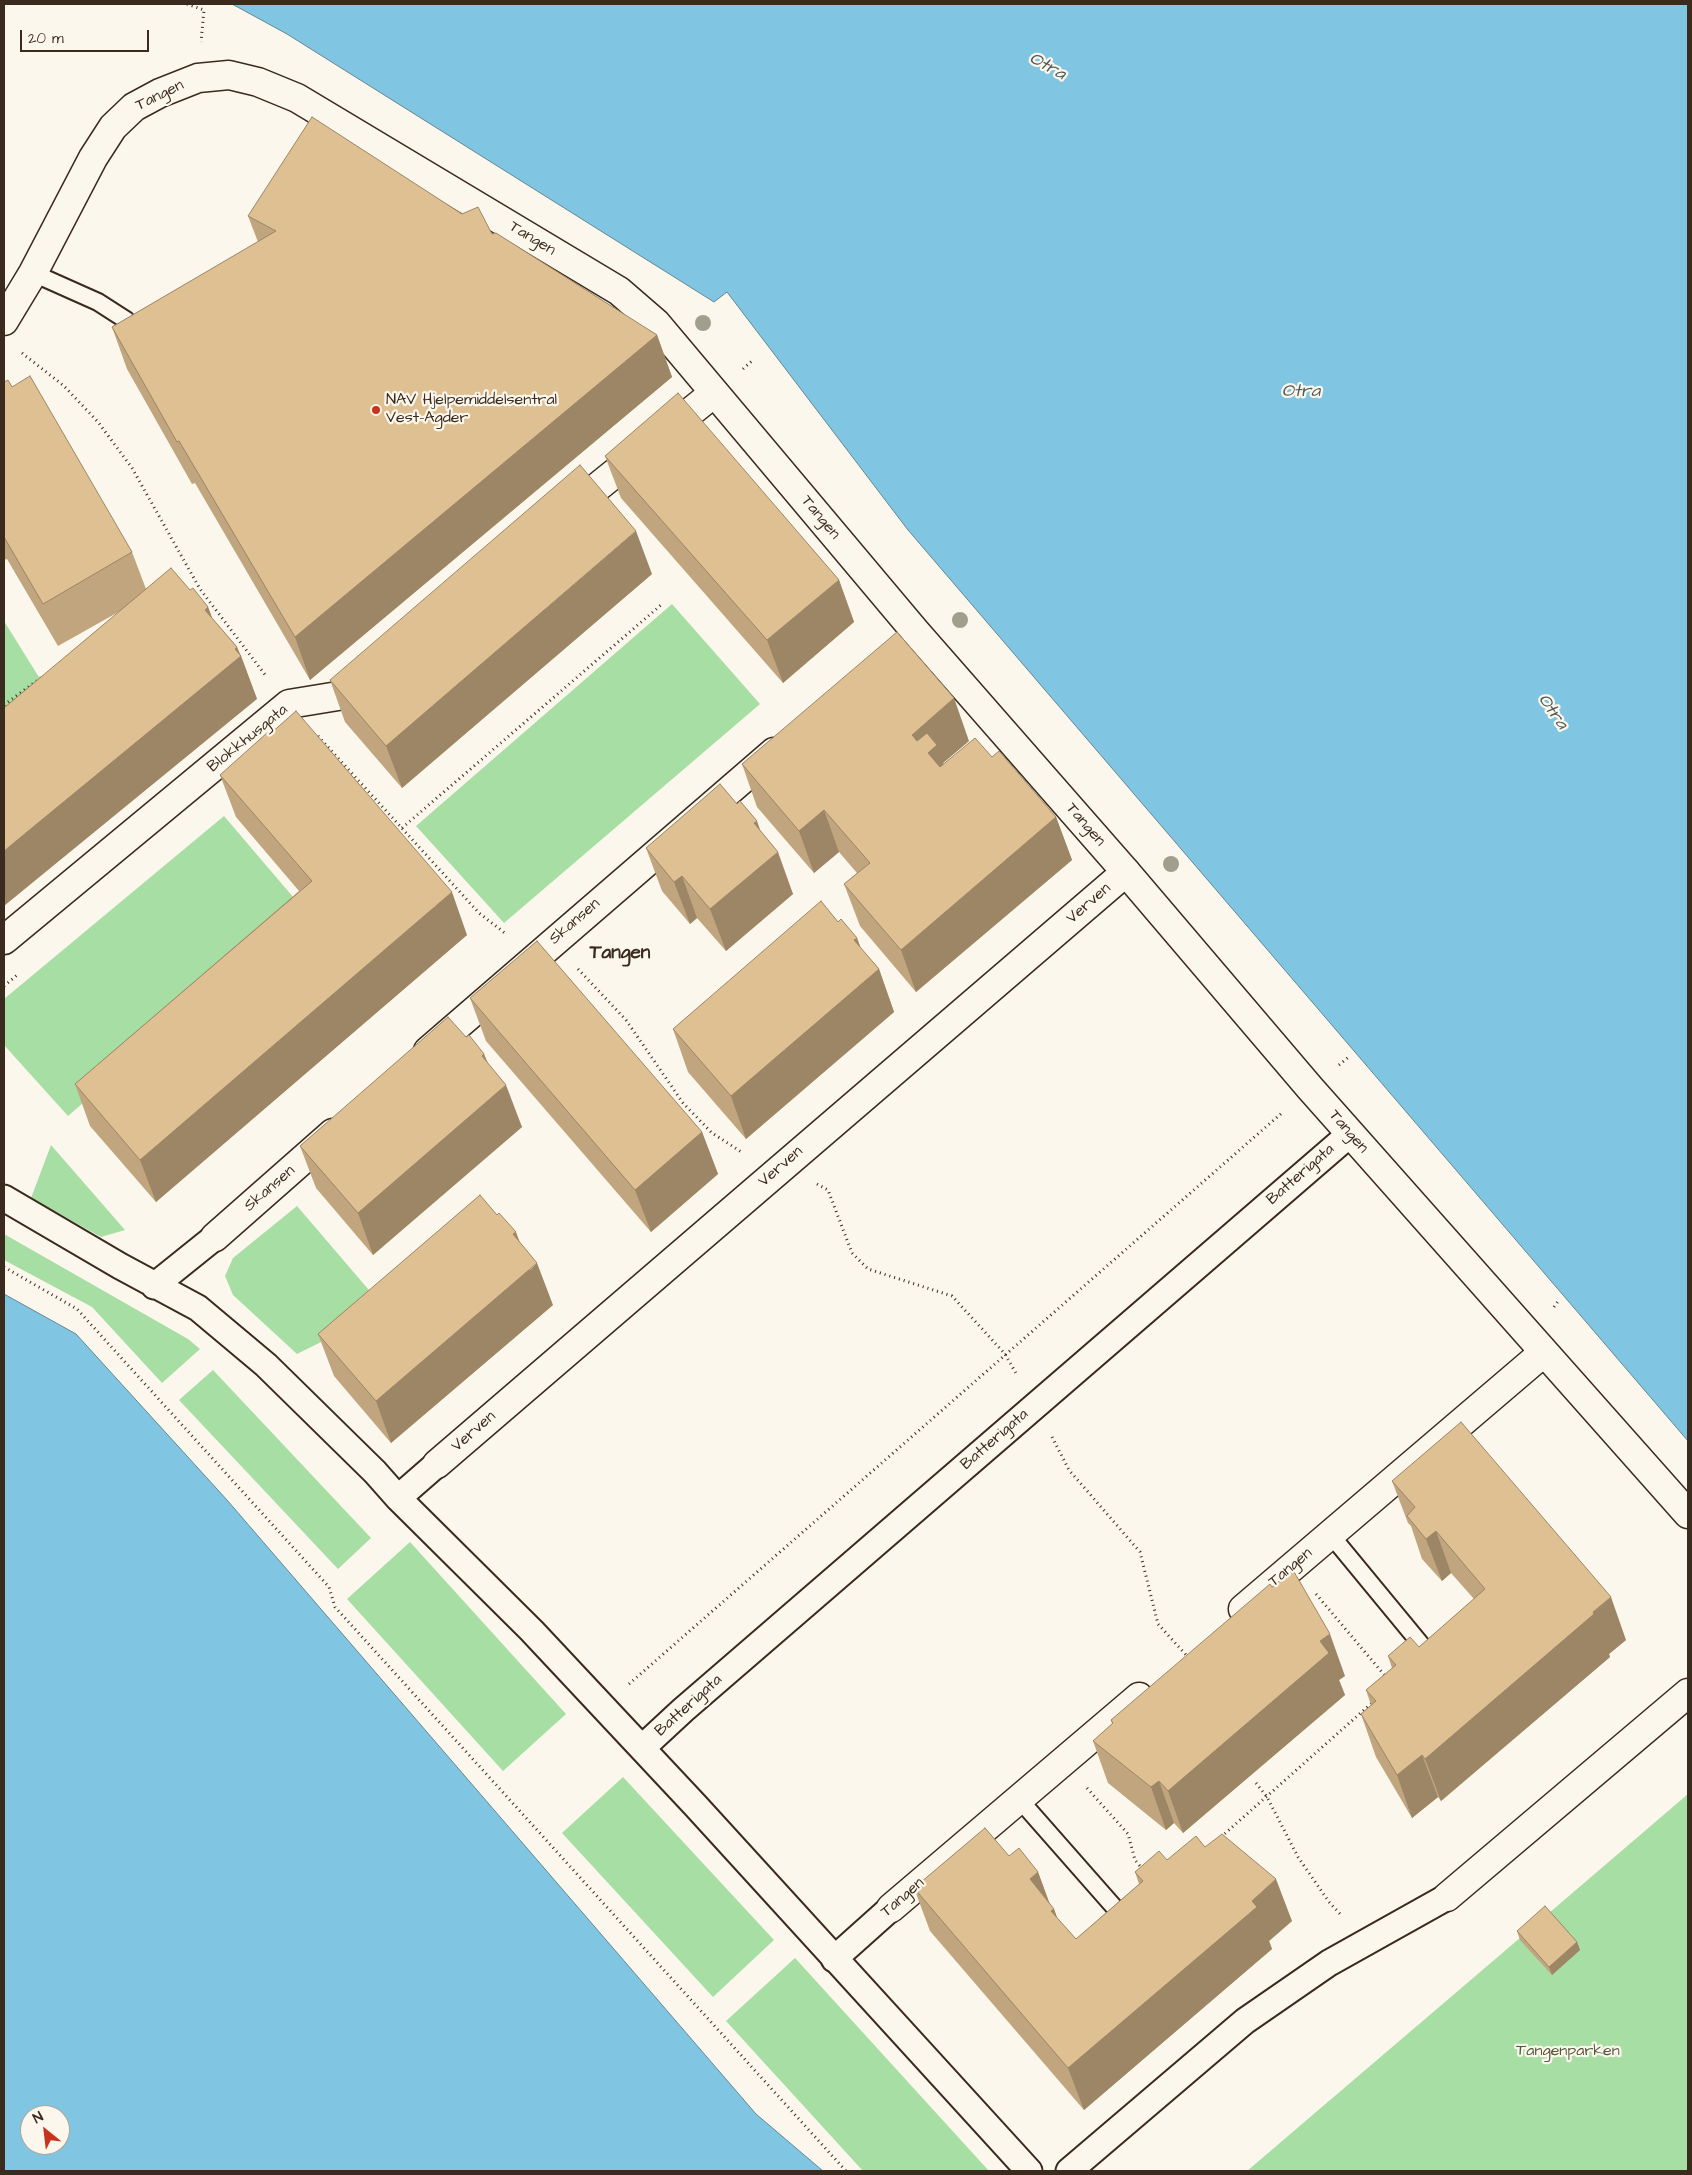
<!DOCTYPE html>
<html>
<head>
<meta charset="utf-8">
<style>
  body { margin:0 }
  #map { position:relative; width:1692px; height:2175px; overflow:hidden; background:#fbf7ec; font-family:"Architects Daughter",sans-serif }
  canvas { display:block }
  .frame { position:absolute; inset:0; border:5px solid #3b2a1e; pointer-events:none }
  .north { position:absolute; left:20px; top:2105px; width:50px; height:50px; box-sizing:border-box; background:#fbf7ec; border:1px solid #aea59a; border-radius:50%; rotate:331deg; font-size:14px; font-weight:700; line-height:20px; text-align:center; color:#3b2a1e }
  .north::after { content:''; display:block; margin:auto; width:18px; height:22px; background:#c8321e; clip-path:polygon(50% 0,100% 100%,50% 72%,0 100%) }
  .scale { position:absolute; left:20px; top:30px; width:129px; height:22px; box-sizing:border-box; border:2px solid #3b2a1e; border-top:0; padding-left:6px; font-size:15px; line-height:18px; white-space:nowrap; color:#3b2a1e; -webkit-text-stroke:4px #fbf7ec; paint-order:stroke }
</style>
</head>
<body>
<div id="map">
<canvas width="1692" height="2175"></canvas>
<div class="frame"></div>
<div class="north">N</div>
<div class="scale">20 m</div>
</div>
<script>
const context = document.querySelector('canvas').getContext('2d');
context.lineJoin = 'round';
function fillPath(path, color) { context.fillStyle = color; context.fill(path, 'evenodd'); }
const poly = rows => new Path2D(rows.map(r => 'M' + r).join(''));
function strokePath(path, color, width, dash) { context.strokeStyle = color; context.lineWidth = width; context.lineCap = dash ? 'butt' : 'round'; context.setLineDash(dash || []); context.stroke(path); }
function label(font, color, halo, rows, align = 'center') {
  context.font = font + ' "Architects Daughter",sans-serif'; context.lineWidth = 4.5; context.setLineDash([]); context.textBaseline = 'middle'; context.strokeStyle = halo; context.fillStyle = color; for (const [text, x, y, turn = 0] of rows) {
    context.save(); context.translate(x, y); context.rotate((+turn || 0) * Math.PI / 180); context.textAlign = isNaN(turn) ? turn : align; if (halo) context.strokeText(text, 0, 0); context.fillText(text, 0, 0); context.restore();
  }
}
fillPath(poly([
  [672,604,760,704,504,923,416,826],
  [4,621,55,703,4,746],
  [224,816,305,911,68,1116,4,1045,4,999],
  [51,1145,125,1230,101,1237,31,1198],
  [297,1206,374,1296,353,1326,297,1354,233,1295,225,1276,233,1258],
  [4,1234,188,1339,200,1349,162,1383,92,1307,4,1260],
  [213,1370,371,1538,338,1569,179,1400],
  [410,1542,566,1714,503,1771,347,1599],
  [623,1777,774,1940,713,1997,562,1833],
  [1688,1794,1688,2171,1247,2171,1500,1955],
  [795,1958,989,2171,863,2171,726,2021]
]), '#a6dea3');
const water = poly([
  [232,4,1688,4,1688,1441,908,530,727,292,714,302,287,34,232,4],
  [4,1294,76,1334,227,1500,756,2114,823,2171,4,2171,4,1294],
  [30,2115,60,2115,60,2145,30,2145,30,2115]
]);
fillPath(water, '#80c5e1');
strokePath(water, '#648793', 1);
const service = poly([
  [33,273,98,302,126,320,140,335],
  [1330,1534,1424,1648],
  [1019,1799,1114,1907]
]);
const pedestrian = poly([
  [4,1198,120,1266,198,1308,266,1365,375,1472,398,1498,532,1631,695,1805,1029,2171],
  [154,1286,215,1237],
  [398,1498,437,1464],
  [642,1748,683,1710,1350,1134],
  [834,1959,891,1908],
  [1069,2171,1245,2021,1329,1963,1447,1897]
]);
const minor = poly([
  [569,510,714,393],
  [4,940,289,704,338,696,364,675],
  [428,1051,774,752],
  [215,1237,333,1133],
  [437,1464,1126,872],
  [1243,1609,1543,1353],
  [1447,1897,1688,1693],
  [891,1908,1139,1697]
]);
const tertiary = poly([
  [4,321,33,273,93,158,113,127,134,107,160,93,198,78,229,75,258,82,297,98,619,291,656,323,915,631,1126,872,1310,1088,1688,1514]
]);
strokePath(service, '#3b2a1e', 20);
strokePath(pedestrian, '#3b2a1e', 29);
strokePath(minor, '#3b2a1e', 31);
strokePath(tertiary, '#3b2a1e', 31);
strokePath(poly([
  [187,4,204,10,201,42],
  [22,353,64,386,98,422,132,468,200,589,266,676],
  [743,369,754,359],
  [4,705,42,677],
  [318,736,479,913,506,934],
  [402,828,661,605],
  [578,969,626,1020,683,1103,712,1133,743,1153],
  [4,986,17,975],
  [1339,1065,1350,1056],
  [817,1184,828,1190,852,1253,868,1269,952,1296,1005,1354,1017,1375],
  [4,1267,77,1309,329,1587,335,1607,846,2171],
  [1554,1307,1559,1300],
  [1052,1437,1069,1470,1140,1552,1158,1624,1187,1656],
  [1316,1594,1386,1677],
  [629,1684,1283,1112],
  [1256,1783,1267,1797,1298,1857,1329,1902,1341,1915],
  [1087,1788,1128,1834,1135,1860,1143,1870],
  [1221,1837,1373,1702]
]), '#3b2a1e', 3, [1, 4]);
strokePath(service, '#fbf7ec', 16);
strokePath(pedestrian, '#fbf7ec', 25);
strokePath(minor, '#fbf7ec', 28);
strokePath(tertiary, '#fbf7ec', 28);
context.fillStyle = '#a09f8d';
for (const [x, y] of [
  [703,323],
  [960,620],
  [1171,864]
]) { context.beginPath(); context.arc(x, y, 8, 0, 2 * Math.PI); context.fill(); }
fillPath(poly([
  [248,216,492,234,657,335,672,377,310,680,195,483,192,484,127,369,112,327,258,242],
  [4,382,12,387,132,552,146,589,190,590,208,607,212,618,237,647,241,656,257,699,122,610,58,646,7,559,4,560],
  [605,456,839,580,854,622,783,683,621,498],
  [652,574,402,788,345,722,330,680],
  [969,741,943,763,944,764,992,757,1056,817,1072,860,916,992,860,926,844,884,857,873,839,852,814,873,757,807,742,764],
  [220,775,467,935,156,1202,90,1126,75,1084,299,891,236,817],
  [737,804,761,832,793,894,726,951,697,918,690,924,662,891,646,848],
  [838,922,857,938,861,949,879,969,894,1012,746,1139,688,1072,673,1029],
  [470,998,702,1132,718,1174,651,1232,486,1041],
  [466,1037,484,1054,488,1063,522,1127,373,1255,316,1188,300,1146],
  [553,1305,391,1443,334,1376,318,1334],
  [1392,1481,1626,1640,1609,1654,1610,1657,1441,1801,1438,1797,1412,1818,1376,1757,1361,1714,1371,1705,1366,1690,1392,1668,1388,1656,1419,1647,1474,1599,1451,1573,1442,1581,1422,1559,1411,1526,1408,1523],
  [1345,1676,1339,1680,1345,1695,1183,1833,1174,1823,1166,1830,1108,1783,1093,1741,1112,1724,1111,1720],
  [1205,1847,1292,1921,1269,1941,1272,1949,1084,2110,930,1931,914,1888,1009,1856,1038,1872,1050,1905,1054,1909,1057,1918,1076,1939,1139,1884,1135,1872],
  [1517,1931,1577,1942,1580,1950,1552,1975,1520,1940]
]), '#c0a57e');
fillPath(poly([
  [657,335,672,377,310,680,295,637],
  [636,531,652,574,402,788,386,746],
  [839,580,854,622,783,683,767,640],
  [208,607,224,650,205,610],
  [237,647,241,657,241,656,257,699,4,906,4,851],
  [954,698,969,741,943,763,952,787,912,735],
  [824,810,839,852,814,873,799,831],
  [1056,817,1072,860,916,992,901,950],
  [757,821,770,858,778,852,793,894,726,951,710,909,754,823],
  [682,876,697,918,690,924,674,882],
  [452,892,467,935,156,1202,140,1160],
  [857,938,871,976,879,969,894,1012,746,1139,731,1096,854,940],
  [484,1054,498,1092,506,1085,522,1127,373,1255,358,1213,482,1056],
  [702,1132,718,1174,651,1232,635,1190],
  [516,1232,530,1270,537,1263,553,1305,391,1443,376,1401,513,1234],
  [1436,1531,1451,1573,1442,1581,1426,1539],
  [1611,1597,1626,1640,1609,1654,1610,1657,1441,1801,1425,1759,1593,1612],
  [1330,1634,1345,1676,1339,1680,1345,1695,1183,1833,1168,1791,1320,1641],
  [1422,1755,1438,1797,1412,1818,1397,1775],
  [1159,1781,1174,1823,1166,1830,1151,1787],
  [1038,1872,1052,1910,1054,1909,1069,1951,1030,1879],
  [1276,1879,1292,1921,1269,1941,1272,1949,1084,2110,1068,2068],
  [1577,1942,1580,1950,1552,1975,1549,1967]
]), '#9c8666');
const building = poly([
  [312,117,462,214,478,207,492,234,496,233,657,335,295,637,179,441,177,442,112,327,276,231,248,216,312,117],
  [30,376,132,552,43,604,4,537,4,382,8,380,12,387,30,376],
  [678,393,839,580,767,640,605,456,678,393],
  [580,465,636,531,386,746,330,680,580,465],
  [171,568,190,590,193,588,208,607,205,610,237,647,235,649,241,656,4,851,4,708,171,568],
  [897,632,954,698,912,735,917,741,927,733,937,745,928,753,940,767,975,738,992,757,999,751,1056,817,901,950,844,884,870,863,824,810,799,831,742,764,897,632],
  [296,711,452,892,140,1160,75,1084,312,881,220,775,268,732,270,734,296,711],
  [720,784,737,804,740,801,757,821,754,823,778,852,710,909,682,876,674,882,646,848,720,784],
  [821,901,838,922,841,919,857,938,854,940,879,969,731,1096,673,1029,821,901],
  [537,941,702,1132,635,1190,470,998,537,941],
  [448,1017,466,1037,469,1035,484,1054,482,1056,506,1085,358,1213,300,1146,448,1017],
  [480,1195,497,1215,499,1213,516,1232,513,1234,537,1263,376,1401,318,1334,480,1195],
  [1461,1422,1611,1597,1593,1612,1594,1614,1425,1759,1422,1755,1397,1775,1361,1714,1376,1701,1366,1690,1396,1665,1388,1656,1410,1637,1419,1647,1485,1589,1436,1531,1426,1539,1407,1516,1415,1507,1392,1481,1461,1422],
  [1293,1570,1330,1634,1320,1641,1329,1653,1168,1791,1159,1781,1151,1787,1093,1741,1113,1723,1111,1720,1270,1584,1272,1587,1293,1570],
  [985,1828,1009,1856,1019,1848,1038,1872,1030,1879,1054,1909,1051,1911,1076,1939,1143,1881,1135,1872,1159,1851,1167,1860,1196,1836,1205,1847,1222,1834,1276,1879,1252,1901,1257,1907,1068,2068,914,1888,985,1828],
  [1545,1906,1577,1942,1549,1967,1517,1931,1545,1906]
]);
fillPath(building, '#dfc092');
strokePath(building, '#9c8666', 1);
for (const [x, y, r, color] of [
  [376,410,5,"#c8321e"]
]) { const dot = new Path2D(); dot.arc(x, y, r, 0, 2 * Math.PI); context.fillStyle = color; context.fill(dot); strokePath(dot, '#fbf7ec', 2); }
label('16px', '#3b2a1e', '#fbf7ec', [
  ["Tangen",160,96,-26],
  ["Tangen",532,239,31],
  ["Tangen",820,518,50],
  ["Blokkhusgata",248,739,-39],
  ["Tangen",1085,825,49],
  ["Verven",1089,904,-41],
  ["Skansen",575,922,-41],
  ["Tangen",1348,1132,49],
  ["Verven",781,1167,-41],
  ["Batterigata",1301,1175,-41],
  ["Skansen",270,1189,-41],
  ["Verven",474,1432,-41],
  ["Batterigata",995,1440,-41],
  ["Tangen",1291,1568,-40],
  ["Batterigata",689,1706,-42],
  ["Tangen",903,1898,-41]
]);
label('16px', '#3b2a1e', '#fbf7ec', [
  ["NAV Hjelpemiddelsentral",386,401],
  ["Vest-Agder",386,419]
], 'left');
label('16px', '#56573f', '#fbf7ec', [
  ["Tangenparken",1568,2052]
]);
label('italic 18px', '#505858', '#fbf7ec', [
  ["Otra",1047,67,29],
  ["Otra",1301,392],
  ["Otra",1552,712,55]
]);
label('bold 19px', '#3b2a1e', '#fbf7ec', [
  ["Tangen",620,954]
]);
</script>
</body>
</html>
